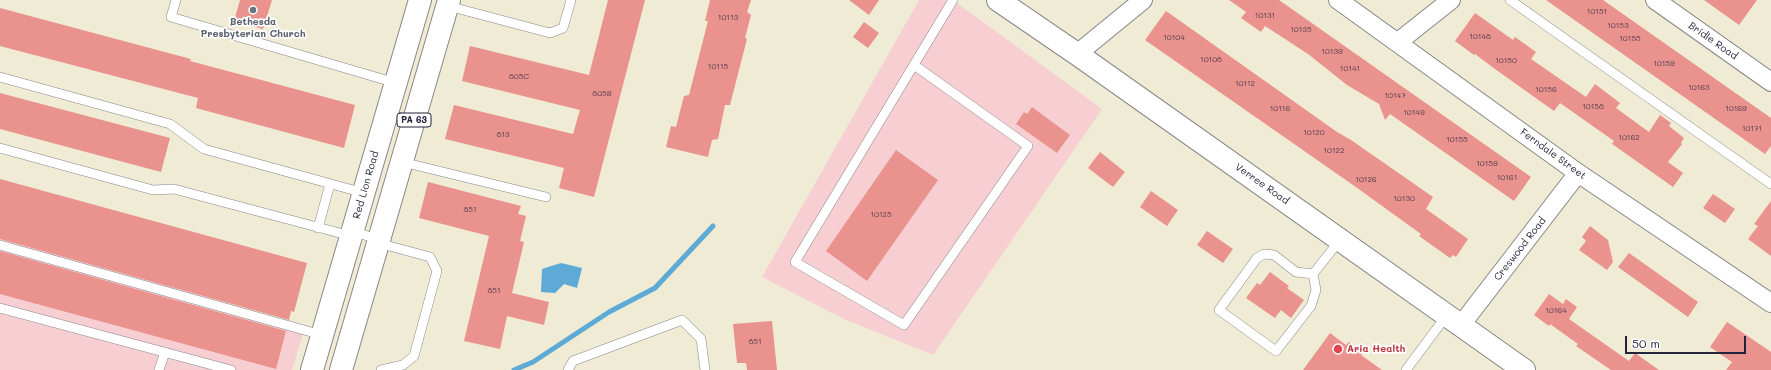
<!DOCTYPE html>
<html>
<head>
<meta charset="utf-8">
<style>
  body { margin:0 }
  #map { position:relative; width:1771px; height:370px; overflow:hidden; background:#f0ebd4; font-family:Mali,sans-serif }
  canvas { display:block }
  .scale { position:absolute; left:1625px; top:336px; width:121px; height:18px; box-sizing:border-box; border:2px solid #22223b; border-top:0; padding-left:5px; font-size:12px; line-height:14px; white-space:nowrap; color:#22223b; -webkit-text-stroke:3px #fff; paint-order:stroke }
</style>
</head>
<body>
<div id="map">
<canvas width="1771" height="370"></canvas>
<div class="scale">50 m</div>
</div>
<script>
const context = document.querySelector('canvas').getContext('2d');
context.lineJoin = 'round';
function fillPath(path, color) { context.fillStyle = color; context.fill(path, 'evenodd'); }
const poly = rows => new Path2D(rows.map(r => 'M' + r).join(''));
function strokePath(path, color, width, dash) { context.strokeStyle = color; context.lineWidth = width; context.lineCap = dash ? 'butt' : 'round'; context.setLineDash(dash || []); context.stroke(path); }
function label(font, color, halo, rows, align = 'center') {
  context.font = font + ' Mali,sans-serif'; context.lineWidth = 3.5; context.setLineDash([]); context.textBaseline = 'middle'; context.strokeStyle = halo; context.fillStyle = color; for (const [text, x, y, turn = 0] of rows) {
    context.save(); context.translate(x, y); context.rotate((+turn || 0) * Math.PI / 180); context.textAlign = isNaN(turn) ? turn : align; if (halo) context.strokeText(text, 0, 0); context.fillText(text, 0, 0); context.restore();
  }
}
fillPath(poly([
  [919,0,953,0,1102,109,933,355,844,319,762,277],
  [0,236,305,326,292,370,0,370]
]), '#f7cfd3');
fillPath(poly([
  [561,263,582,268,577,288,564,284,555,293,541,292,542,269]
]), '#5caad5');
strokePath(poly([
  [514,370,533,362,609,312,655,288,713,226]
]), '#5caad5', 5);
fillPath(poly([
  [240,0,272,0,263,29,234,21],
  [608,0,645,0,594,197,559,188,564,168,445,139,454,105,573,134,580,110,462,81,470,46,589,75],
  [710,0,751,0,747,12,751,15,745,38,747,39,730,105,725,105,718,139,712,140,708,157,666,147,671,126,676,127,684,96,689,95,708,21,705,21],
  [849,0,879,0,869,15],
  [1229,0,1279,0,1531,177,1514,201,1390,114,1385,120,1379,104,1347,85,1308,54,1265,26,1261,32,1241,18,1246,12],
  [1546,0,1603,0,1771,118,1771,146,1765,154],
  [1704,0,1757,0,1739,25],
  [0,8,191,59,190,61,355,105,344,148,196,108,198,98,0,46],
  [1166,11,1337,132,1351,140,1433,197,1426,209,1468,239,1456,257,1453,255,1450,258,1419,236,1421,234,1353,185,1145,40],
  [1475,13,1513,40,1515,37,1536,52,1531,59,1586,97,1595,84,1620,103,1616,108,1649,132,1660,115,1671,123,1669,126,1684,138,1681,143,1682,144,1668,162,1683,173,1673,187,1615,146,1612,144,1614,141,1560,103,1554,111,1495,69,1475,54,1474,55,1455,41],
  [864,22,879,33,868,48,853,37],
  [0,93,170,138,161,172,0,129],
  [1032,107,1070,135,1057,153,1016,124,1024,112,1027,114],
  [896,150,938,180,867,281,826,251],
  [1100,152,1125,172,1113,187,1088,168],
  [0,179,307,263,294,312,291,311,289,320,0,239],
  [428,182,521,206,518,214,526,216,520,241,524,242,512,293,549,302,544,325,507,316,500,349,464,341,489,236,419,218],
  [1151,191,1178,210,1167,226,1140,207],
  [1713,194,1735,209,1725,223,1703,208],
  [1771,201,1771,256,1748,239,1758,226,1754,224],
  [1590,226,1608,240,1613,262,1607,270,1579,250,1586,241,1582,237],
  [1207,231,1233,249,1223,263,1197,245],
  [0,251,286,331,276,369,0,294],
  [1629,253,1698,302,1688,317,1618,267],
  [1270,272,1289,286,1287,288,1304,300,1291,318,1281,310,1275,318,1246,298,1257,283,1260,285],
  [1549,294,1563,304,1566,299,1577,307,1569,319,1629,361,1635,353,1659,370,1611,370,1576,346,1578,344,1550,324,1549,326,1534,315],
  [772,321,777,370,747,370,746,363,737,363,733,324],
  [1727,322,1771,352,1771,370,1726,370,1732,362,1710,347],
  [1330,333,1346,345,1349,342,1363,353,1361,355,1382,370,1303,370]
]), '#e9928e');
const service = poly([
  [176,0,171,17,396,83],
  [1510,0,1771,184],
  [448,6,550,33,563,28,571,0],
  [914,65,1028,146,904,325,795,262,953,0],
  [0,77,170,124,204,149,364,193],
  [0,148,153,190,174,189,351,236],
  [402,162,546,197],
  [318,228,330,184],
  [352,231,380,240],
  [378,243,430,257,437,271,414,356,403,365,381,370],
  [0,245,322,335],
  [1313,274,1296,272,1274,255,1264,254,1257,258,1219,310,1276,351,1311,306,1316,290,1313,274,1340,240],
  [0,308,231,370],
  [159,370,165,352],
  [568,370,573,361,682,320,701,339,705,370],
  [1406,370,1447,315]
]);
const minor = poly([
  [1338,0,1578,173,1771,303],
  [1655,0,1771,82],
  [1398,42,1451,0],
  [1077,54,1143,0],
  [1461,325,1578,173]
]);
const secondary = poly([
  [998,0,1077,54,1524,370]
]);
const primary = poly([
  [312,370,420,0],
  [341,370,449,0]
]);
strokePath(service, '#898688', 10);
strokePath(minor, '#898688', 20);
strokePath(secondary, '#898688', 24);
strokePath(primary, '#898688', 24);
strokePath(service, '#fff', 9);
strokePath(minor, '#fff', 18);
strokePath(secondary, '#fff', 22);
strokePath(primary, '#fff', 22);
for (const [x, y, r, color] of [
  [253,10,4,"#6b7280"],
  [1338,349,5,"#e0444e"]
]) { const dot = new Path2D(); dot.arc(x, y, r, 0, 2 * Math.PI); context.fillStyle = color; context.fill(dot); strokePath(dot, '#fff', 1.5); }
label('8px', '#543e50', null, [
  ["10151",1597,12],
  ["10131",1265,16],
  ["10113",728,18],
  ["10153",1618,26],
  ["10135",1301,30],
  ["10148",1480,37],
  ["10104",1174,38],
  ["10155",1630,39],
  ["10139",1332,52],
  ["10108",1211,60],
  ["10150",1506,61],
  ["10159",1664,64],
  ["10115",718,67],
  ["10141",1350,69],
  ["805C",519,77],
  ["10112",1245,84],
  ["10163",1699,88],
  ["10156",1546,90],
  ["805B",602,94],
  ["10147",1395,96],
  ["10158",1593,107],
  ["10116",1280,109],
  ["10169",1736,109],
  ["10149",1414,113],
  ["10171",1752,129],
  ["10120",1314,133],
  ["813",503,135],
  ["10162",1629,138],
  ["10155",1457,140],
  ["10122",1334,151],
  ["10159",1487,164],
  ["10161",1507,178],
  ["10126",1366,180],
  ["10130",1404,199],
  ["851",470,210],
  ["10125",881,215],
  ["851",494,291],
  ["10164",1556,311],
  ["851",755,342]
]);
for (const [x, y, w] of [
  [414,120,34]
]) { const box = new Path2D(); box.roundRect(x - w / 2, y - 7, w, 14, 3); context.fillStyle = '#fff'; context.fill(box); strokePath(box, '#22223b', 1); }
label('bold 9px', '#22223b', null, [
  ["PA 63",414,120]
]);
label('bold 10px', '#5b616d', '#fff', [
  ["Bethesda",253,22],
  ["Presbyterian Church",253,34]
]);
label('10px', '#22223b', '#fff', [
  ["Bridle Road",1713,41,35],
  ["Ferndale Street",1553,154,36],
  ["Verree Road",1262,184,35],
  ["Red Lion Road",366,185,-74],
  ["Creswood Road",1520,249,-52]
]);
label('bold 10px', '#be3a42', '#fff', [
  ["Aria Health",1347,349]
], 'left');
</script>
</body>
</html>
